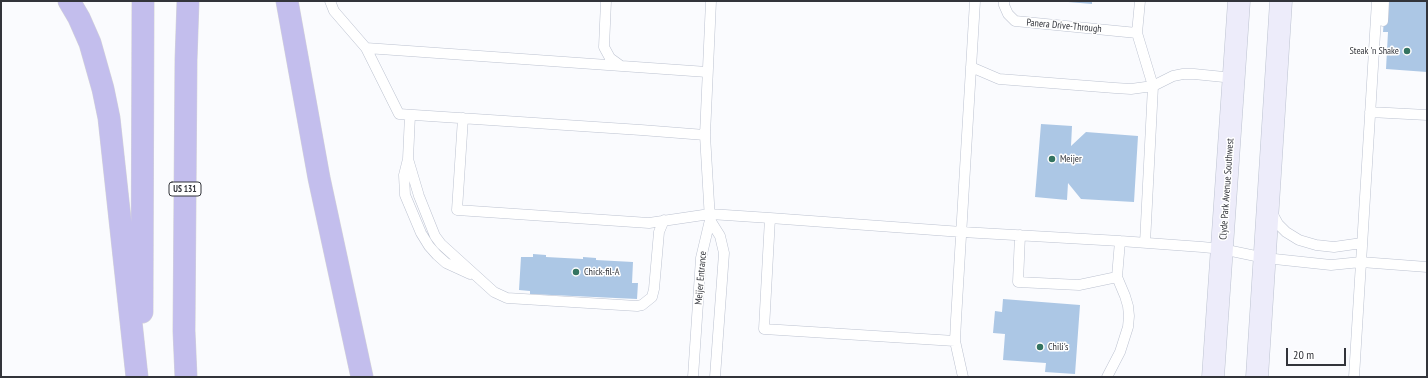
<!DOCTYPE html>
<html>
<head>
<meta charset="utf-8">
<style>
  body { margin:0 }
  #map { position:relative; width:1428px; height:378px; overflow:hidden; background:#fafbfe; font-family:"PT Sans Narrow",sans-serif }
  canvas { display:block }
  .frame { position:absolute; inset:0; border:2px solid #32343a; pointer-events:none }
  .scale { position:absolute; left:1286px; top:348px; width:60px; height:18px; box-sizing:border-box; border:2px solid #32343a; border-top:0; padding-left:5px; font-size:12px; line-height:14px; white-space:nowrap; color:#32343a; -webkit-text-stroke:3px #fff; paint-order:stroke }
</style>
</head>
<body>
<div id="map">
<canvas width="1428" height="378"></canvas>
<div class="frame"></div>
<div class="scale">20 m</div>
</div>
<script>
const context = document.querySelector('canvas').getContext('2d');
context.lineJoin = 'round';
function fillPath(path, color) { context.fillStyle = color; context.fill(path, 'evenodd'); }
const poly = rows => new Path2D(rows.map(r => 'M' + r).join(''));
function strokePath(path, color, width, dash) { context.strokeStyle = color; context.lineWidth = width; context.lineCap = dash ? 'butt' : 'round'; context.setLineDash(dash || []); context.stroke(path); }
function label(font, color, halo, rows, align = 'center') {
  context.font = font + ' "PT Sans Narrow",sans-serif'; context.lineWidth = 3; context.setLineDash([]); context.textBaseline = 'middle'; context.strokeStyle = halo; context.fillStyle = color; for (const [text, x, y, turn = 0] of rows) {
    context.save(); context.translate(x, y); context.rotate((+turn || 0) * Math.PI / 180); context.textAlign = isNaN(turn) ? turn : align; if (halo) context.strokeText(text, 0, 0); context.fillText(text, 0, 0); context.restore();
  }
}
fillPath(poly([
  [1068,1,1092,1,1092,4,1068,2],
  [1388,1,1427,1,1427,72,1386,69,1388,32,1383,32,1384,19],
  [1041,124,1072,126,1071,146,1086,132,1138,136,1134,202,1081,199,1068,183,1067,200,1035,197],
  [533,254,546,255,546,257,583,259,583,257,596,258,596,260,633,262,632,283,638,283,637,299,530,294,530,291,519,290,521,257,533,257],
  [1003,299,1080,305,1075,374,1045,372,1046,363,1003,360,1005,334,993,333,995,311,1002,312]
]), '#acc7e5');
const lane = poly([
  [330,1,334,11,366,48,399,114,641,130,705,135],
  [606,1,604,47,610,58,621,66],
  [1004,1,1004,5,1008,14,1015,21,1137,33],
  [1140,1,1137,33,1153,86,1145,243],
  [1383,21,1384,1],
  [366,48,707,72],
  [971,67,999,79,1115,88,1131,89,1153,86,1173,76,1183,74,1194,74,1234,78],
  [1370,112,1427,115],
  [410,115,408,159,419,196,435,236,441,244,494,292,507,298,637,306,642,305,652,297,654,289,659,232,664,220],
  [463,118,457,210,649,223,710,214,770,218,962,232,1120,241,1202,247,1222,249,1265,258,1331,265,1361,262,1427,267],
  [408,159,404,175,405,195,421,233,429,246,437,255,446,263,470,274],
  [1272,213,1278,224,1286,232,1299,240,1316,245,1334,247,1362,243],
  [770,218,764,329,955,341],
  [710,220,720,236,724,253,715,377],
  [1020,235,1018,282,1079,285,1117,277],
  [693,377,701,258,710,220,705,135,711,1],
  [963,377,955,341,956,320,975,1],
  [1107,377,1120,352,1128,327,1129,316,1128,306,1125,296,1117,277,1120,241],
  [1354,377,1377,1]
]);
const secondary = poly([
  [1213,377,1239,1],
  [1257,377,1281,1]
]);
const highway = poly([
  [69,1,79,18,90,43,103,89,109,118,137,377],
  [287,1,319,178,362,377],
  [142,312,143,1],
  [186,377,184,331,186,60,188,1]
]);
strokePath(lane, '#bcc2d0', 11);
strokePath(secondary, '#bcc2d0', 23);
strokePath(highway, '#d6d6d8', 23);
strokePath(lane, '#fff', 10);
strokePath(secondary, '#edecfa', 22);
strokePath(highway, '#c3beed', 22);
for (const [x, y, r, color] of [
  [1407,51,4,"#347461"],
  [1052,159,4,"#347461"],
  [576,272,4,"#347461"],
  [1040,347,4,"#347461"]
]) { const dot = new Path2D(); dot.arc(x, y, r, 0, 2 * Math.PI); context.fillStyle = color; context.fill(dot); strokePath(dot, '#fff', 1.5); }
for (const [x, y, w] of [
  [185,189,32]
]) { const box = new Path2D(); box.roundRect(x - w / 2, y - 7, w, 14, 3); context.fillStyle = '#fff'; context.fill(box); strokePath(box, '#32343a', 1); }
label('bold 9px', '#32343a', null, [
  ["US 131",185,189]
]);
label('10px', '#32343a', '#fff', [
  ["Panera Drive-Through",1064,26,5],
  ["Clyde Park Avenue Southwest",1227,189,-86],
  ["Meijer Entrance",701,278,-85]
]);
label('10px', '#32343a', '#fff', [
  ["Steak 'n Shake",1399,51,"right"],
  ["Meijer",1060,159],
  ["Chick-fil-A",584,272],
  ["Chili's",1048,347]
], 'left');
</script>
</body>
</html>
